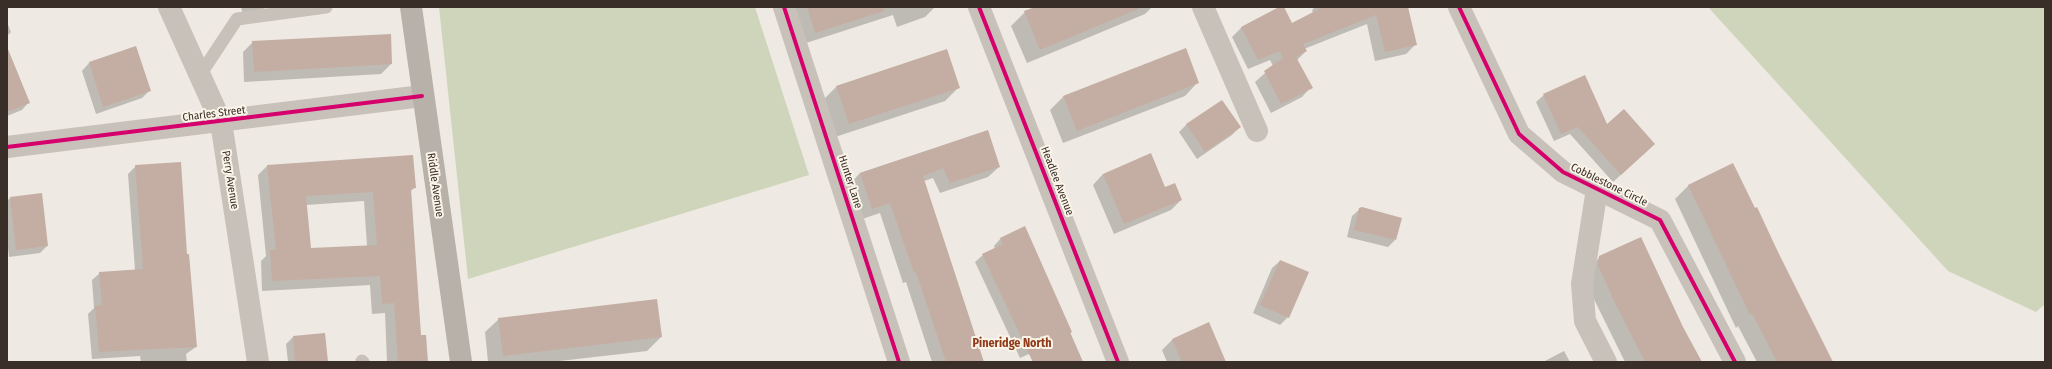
<!DOCTYPE html>
<html>
<head>
<meta charset="utf-8">
<style>
  body { margin:0 }
  #map { position:relative; width:2052px; height:369px; overflow:hidden; background:#eee9e2; font-family:"Fira Sans Condensed",sans-serif }
  canvas { display:block }
  .frame { position:absolute; inset:0; border:8px solid #392e28; pointer-events:none }
</style>
</head>
<body>
<div id="map">
<canvas width="2052" height="369"></canvas>
<div class="frame"></div>
</div>
<script>
const context = document.querySelector('canvas').getContext('2d');
context.lineJoin = 'round';
function fillPath(path, color) { context.fillStyle = color; context.fill(path, 'evenodd'); }
const poly = rows => new Path2D(rows.map(r => 'M' + r).join(''));
function strokePath(path, color, width, dash) { context.strokeStyle = color; context.lineWidth = width; context.lineCap = dash ? 'butt' : 'round'; context.setLineDash(dash || []); context.stroke(path); }
function label(font, color, halo, rows, align = 'center') {
  context.font = font + ' "Fira Sans Condensed",sans-serif'; context.lineWidth = 4; context.setLineDash([]); context.textBaseline = 'middle'; context.strokeStyle = halo; context.fillStyle = color; for (const [text, x, y, turn = 0] of rows) {
    context.save(); context.translate(x, y); context.rotate((+turn || 0) * Math.PI / 180); context.textAlign = isNaN(turn) ? turn : align; if (halo) context.strokeText(text, 0, 0); context.fillText(text, 0, 0); context.restore();
  }
}
fillPath(poly([
  [439,7,755,7,809,175,468,279],
  [1708,7,2045,7,2045,304,2036,312,1948,271]
]), '#cfd5ba');
fillPath(poly([
  [241,7,269,7,243,15],
  [791,7,935,7,925,17,897,27,893,15,803,44],
  [1037,7,1152,7,1145,14,1027,63,1011,26,1025,12],
  [1281,7,1283,7,1292,24,1313,13,1312,10,1315,7,1407,7,1416,44,1406,54,1375,61,1367,24,1304,49,1306,51,1297,60,1311,87,1302,97,1271,113,1255,82,1273,66,1270,60,1248,69,1232,37,1241,28],
  [7,22,11,32,7,36],
  [253,42,391,64,381,74,244,82,243,52],
  [7,47,29,102,22,110,7,116],
  [135,47,149,91,142,98,96,114,82,71,89,63],
  [1198,82,1185,96,1063,143,1050,110,1064,96],
  [837,86,959,87,945,101,835,137,823,100],
  [1544,95,1607,126,1647,151,1613,182,1570,134,1554,141,1536,102],
  [1222,101,1240,127,1232,135,1197,159,1179,132,1186,125],
  [987,131,999,167,988,177,940,193,933,178,924,181,983,362,932,362,906,282,903,283,880,213,862,219,850,184,860,173],
  [268,165,414,188,410,192,420,336,427,362,387,362,385,313,372,314,370,285,262,291,261,261,266,256,258,175],
  [364,201,367,246,310,249,306,205],
  [136,166,186,255,196,347,186,354,187,362,141,362,140,356,92,359,88,314,94,308,92,280,100,273,135,270,128,174],
  [1103,174,1181,200,1171,210,1114,234,1093,185],
  [1689,185,1831,362,1757,362,1738,326,1736,328,1675,199],
  [10,198,47,246,40,253,9,257,7,239,7,201],
  [1360,209,1395,240,1388,247,1347,237,1352,216],
  [1025,228,1083,362,1033,362,1029,354,1020,358,975,262,983,255,995,249,994,246,1001,238],
  [1600,257,1682,327,1701,362,1625,362,1584,279,1586,271],
  [1280,261,1288,317,1280,325,1253,313,1272,268],
  [499,319,661,337,647,351,551,362,488,362,485,332],
  [1209,324,1225,362,1167,362,1162,350,1172,340],
  [293,337,327,362,288,362,286,344],
  [1564,351,1570,362,1543,362]
]), '#0003');
fillPath(poly([
  [807,7,883,7,884,11,815,33],
  [1035,7,1143,7,1040,50,1024,11],
  [1279,7,1284,7,1292,23,1323,7,1408,7,1417,45,1385,52,1376,15,1303,44,1307,51,1296,57,1313,88,1281,104,1264,71,1283,58,1280,51,1258,60,1241,27],
  [391,34,392,64,254,72,252,41],
  [136,46,151,91,103,107,89,62],
  [7,47,30,103,7,112],
  [1186,48,1199,83,1077,131,1063,96],
  [947,49,960,88,849,124,836,86],
  [1585,75,1607,124,1624,109,1655,144,1621,175,1578,127,1561,134,1543,94],
  [1222,100,1241,127,1205,152,1186,124],
  [988,130,1000,167,950,183,943,168,923,176,984,362,946,362,916,272,914,273,890,203,872,209,860,173],
  [1151,153,1165,187,1175,183,1182,200,1124,224,1103,174],
  [413,155,416,188,411,189,421,335,426,335,428,362,398,362,394,303,382,304,380,276,272,281,270,250,276,250,267,165],
  [373,192,377,245,311,248,306,196],
  [181,162,187,254,189,254,197,347,99,352,95,306,102,305,99,272,143,269,135,165],
  [1733,163,1755,208,1757,207,1778,252,1833,362,1777,362,1752,313,1750,315,1688,185],
  [42,193,48,246,16,250,10,197],
  [1362,207,1402,218,1396,240,1354,230,1359,208],
  [1025,226,1072,332,1070,333,1083,362,1033,362,982,254,1003,244,1000,238],
  [1641,237,1683,327,1702,362,1645,362,1613,299,1598,265,1599,256],
  [1280,260,1309,272,1289,318,1260,305],
  [657,299,662,337,503,356,498,318],
  [1209,322,1226,362,1182,362,1172,339],
  [325,333,328,362,295,362,293,336]
]), '#c4ada2');
strokePath(poly([
  [200,75,237,19,326,7],
  [362,361,363,362]
]), '#c8c1ba', 13);
strokePath(poly([
  [169,7,221,122,258,362],
  [784,7,899,362],
  [979,7,1118,362],
  [1203,7,1257,131],
  [1459,7,1519,134,1563,172,1660,220,1735,362],
  [7,147,422,96],
  [1597,189,1582,284,1585,321,1606,362]
]), '#c8c1ba', 22);
strokePath(poly([
  [411,7,461,362]
]), '#b8b1aa', 22);
strokePath(poly([
  [784,7,899,362],
  [979,7,1118,362],
  [1459,7,1519,134,1563,172,1660,220,1735,362],
  [7,147,422,96]
]), '#d6006c', 4);
label('11px', '#392e28', '#fbf4e9', [
  ["Charles Street",214,114,-7],
  ["Perry Avenue",230,180,81],
  ["Headlee Avenue",1057,181,69],
  ["Hunter Lane",850,182,72],
  ["Riddle Avenue",435,185,82],
  ["Cobblestone Circle",1609,185,26]
]);
label('bold 12px', '#903a19', '#fbf4e9', [
  ["Pineridge North",1012,344]
]);
</script>
</body>
</html>
